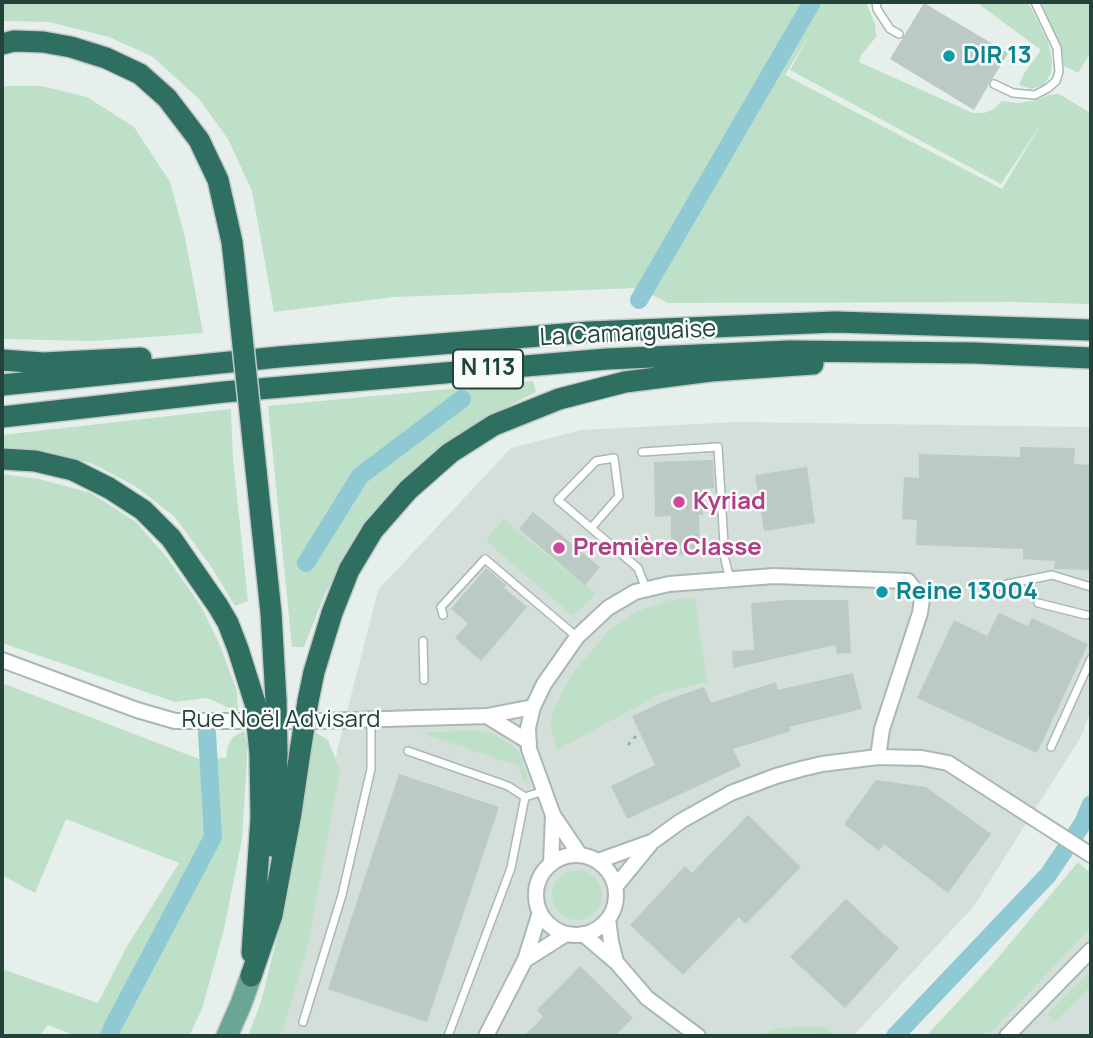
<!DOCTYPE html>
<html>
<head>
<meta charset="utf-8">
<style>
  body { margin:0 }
  #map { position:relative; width:1093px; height:1038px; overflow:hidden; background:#e6efeb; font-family:Manrope,sans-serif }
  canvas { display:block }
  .frame { position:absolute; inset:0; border:4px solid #24423a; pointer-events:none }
</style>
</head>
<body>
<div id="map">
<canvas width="1093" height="1038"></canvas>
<div class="frame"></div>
</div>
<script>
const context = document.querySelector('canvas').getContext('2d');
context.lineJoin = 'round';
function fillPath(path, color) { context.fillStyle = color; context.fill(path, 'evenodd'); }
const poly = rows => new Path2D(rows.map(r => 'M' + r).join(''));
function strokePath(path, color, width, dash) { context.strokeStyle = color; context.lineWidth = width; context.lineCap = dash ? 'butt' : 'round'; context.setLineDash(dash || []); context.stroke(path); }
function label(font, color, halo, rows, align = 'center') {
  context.font = font + ' Manrope,sans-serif'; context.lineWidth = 5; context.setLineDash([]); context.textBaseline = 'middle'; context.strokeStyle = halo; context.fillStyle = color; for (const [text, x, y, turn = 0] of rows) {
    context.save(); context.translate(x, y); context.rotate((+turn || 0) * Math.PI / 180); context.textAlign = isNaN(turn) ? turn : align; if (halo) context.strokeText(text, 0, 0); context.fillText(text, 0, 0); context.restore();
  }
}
fillPath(poly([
  [737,422,1091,427,1091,709,1082,735,974,906,853,1036,264,1036,308,891,339,743,378,590,511,448,581,430],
  [1091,867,1091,1036,940,1036,1081,878]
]), '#d4dfda');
fillPath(poly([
  [2,2,866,2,875,24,876,37,861,55,859,62,973,113,984,113,994,109,1002,101,1018,103,1038,100,1048,95,1059,94,1091,113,1091,304,1012,302,668,303,639,288,394,297,274,312,252,191,228,139,199,99,153,57,109,37,49,22,2,21],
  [810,34,790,70,1001,184,1041,124,1002,189,785,75],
  [976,2,1028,2,1048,42,1052,60,1051,73,1044,85,1031,89,1019,85,1025,72,1041,50],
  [1039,2,1091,2,1091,52,1078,73,1064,66,1060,45],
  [2,86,42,86,87,97,134,127,170,182,185,237,203,333,94,341,2,339],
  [533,381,536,392,493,414,448,441,393,489,355,538,324,596,304,647,292,647,268,406],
  [231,409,233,458,248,601,235,606,212,568,175,517,135,486,93,464,46,451,2,450,2,435],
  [2,474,39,479,91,493,136,522,169,560,202,608,219,643,237,691,238,712,207,698,175,702,2,643],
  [503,519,596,594,573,616,486,541],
  [695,598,707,682,662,693,557,750,550,724,554,708,571,676,608,631,638,611,670,600],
  [2,683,199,759,226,758,228,745,233,737,244,731,247,744,247,759,242,839,224,929,202,1009,189,1036,76,1036,48,1025,39,1036,2,1036,2,969,98,1003,126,948,179,863,66,819,35,893,2,875],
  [476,730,496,735,516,749,522,759,529,784,523,782,519,766,421,733],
  [313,731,328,740,340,770,307,950,281,1036,248,1036,261,1002,289,889],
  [1078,862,1091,874,1091,928,991,1032,987,1031,982,1036,926,1036,991,966],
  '552 895a25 25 0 1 1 50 0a25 25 0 1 1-50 0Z',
  [1091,971,1091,986,1056,1021,1051,1019,1048,1013],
  [814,1026,827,1028,835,1036,808,1033,779,1036,756,1036,779,1028]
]), '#bfe0c8');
strokePath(poly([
  [639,300,812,2],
  [306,563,360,476,462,399],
  [109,1036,112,1028,213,837,207,733],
  [895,1036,1048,875,1083,823,1091,804]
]), '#8ec9d4', 18);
fillPath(poly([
  [924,3,1008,53,993,78,989,81,988,86,974,110,890,59],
  [1020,447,1075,448,1074,464,1091,465,1091,570,1054,569,1055,561,1023,559,1023,549,916,545,917,520,902,519,904,477,919,478,919,454,1020,457],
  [713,460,714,488,702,489,703,515,699,515,700,554,671,555,671,516,655,517,654,462],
  [807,467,815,523,764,531,755,475],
  [533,512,600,567,585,585,519,529],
  [486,568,506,585,504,588,527,607,481,661,455,638,468,623,451,609],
  [787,600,848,600,851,653,837,654,835,645,733,668,732,651,754,650,751,603],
  [999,613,1028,626,1032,618,1088,644,1037,753,917,698,954,620,987,636],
  [853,673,862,709,789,727,791,731,733,749,741,766,627,819,611,786,655,765,632,716,667,700,704,687,711,703,776,682,778,690],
  [399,774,499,807,427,1022,328,989],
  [876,780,926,787,991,834,948,893,884,844,879,851,844,824],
  [748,815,801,867,746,924,739,917,683,975,630,925,685,866,692,873],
  [846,899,899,948,845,1008,790,957],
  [580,966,633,1018,615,1036,524,1036,543,1017,537,1010]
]), '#bbcac4');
const lane = poly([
  [876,2,877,9,890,29,899,34],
  [994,84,1013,93,1035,95,1048,88,1056,81,1059,72,1057,48,1035,2],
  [642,452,718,447,725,560,730,579],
  [592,527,619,496,614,458,596,461,558,500,638,568,646,589],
  [988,588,1052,575,1091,587],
  [1038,603,1086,615],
  [443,615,441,607,485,559,577,637],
  [423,641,424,680],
  [1051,747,1091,659],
  [408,751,508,786,525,797],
  [303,1022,342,895,371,769,371,721],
  [448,1036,511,868,525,797,544,791]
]);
const street = poly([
  [2,660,137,710,175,721,318,721,487,716,533,707],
  [487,716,529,742],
  [580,855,553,815,529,749,528,728,533,707,544,684,577,637,608,608,635,592,669,584,774,576,908,581,922,599,920,613,882,729,878,757],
  '536 895a40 40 0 1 1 80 0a40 40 0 1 1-80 0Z',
  [598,861,651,842],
  [551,864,553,815],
  [615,887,652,842,681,821,731,793,776,776,801,769,822,764,878,757,922,758,948,763,1091,855],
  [608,919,611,942,616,962],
  [583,934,617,963,647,998,698,1036],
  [525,960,566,934],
  [486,1036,525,960,540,912],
  [1007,1036,1091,950]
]);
const primary = poly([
  [227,1036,241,1004,251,976]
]);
const highway = poly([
  [2,44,14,41,43,42,71,47,106,58,140,74,167,98,199,140,218,180,232,242,235,269],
  [2,360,43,363,141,358],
  [2,385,279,357,589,332,835,322,1091,330],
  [2,417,224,392,607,359,789,351,975,353,1091,358],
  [2,459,35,461,73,470,109,488,143,510,171,538,218,606,228,623,238,649,255,703],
  [256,470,271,613,276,700],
  [308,701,314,672,332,613,349,570,373,530,408,490,450,453,494,425,559,399,625,382,711,371,813,364],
  [272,846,275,817,277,753],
  [252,953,261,818,260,754],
  [251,976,272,915,291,813,300,752]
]);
strokePath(lane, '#a8b8b2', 10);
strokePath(street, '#a8b8b2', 18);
strokePath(primary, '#c2cac8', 24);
strokePath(highway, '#c2cac8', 24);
strokePath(poly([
  [628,745,636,736,640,733]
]), '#86b3a5', 2.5, [3.5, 5]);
strokePath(lane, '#fff', 7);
strokePath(street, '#fff', 14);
strokePath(primary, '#6aa596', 21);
strokePath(highway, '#2f6f62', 21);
const highwayBridge = poly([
  [235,269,256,470],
  [276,700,277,753],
  [255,703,260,754],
  [300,752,308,701]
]);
strokePath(highwayBridge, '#c2cac8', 24, []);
strokePath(highwayBridge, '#2f6f62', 21);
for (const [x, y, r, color] of [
  [949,56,7,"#0f9aa8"],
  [679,502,7,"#d1479c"],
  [559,548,7,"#d1479c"],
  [882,592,7,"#0f9aa8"]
]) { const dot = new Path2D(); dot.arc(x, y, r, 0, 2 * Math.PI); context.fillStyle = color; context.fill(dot); strokePath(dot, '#f7fbf9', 2.5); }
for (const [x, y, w] of [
  [488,369,70]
]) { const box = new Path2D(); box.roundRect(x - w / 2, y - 19.5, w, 39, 5); context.fillStyle = '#f7fbf9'; context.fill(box); strokePath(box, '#24423a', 2); }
label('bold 23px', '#24423a', null, [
  ["N 113",488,369]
]);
label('bold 24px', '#0d838f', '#f7fbf9', [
  ["DIR 13",963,56],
  ["Reine 13004",896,592]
], 'left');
label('24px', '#24423a', '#f7fbf9', [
  ["La Camarguaise",628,334,-3],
  ["Rue Noël Advisard",281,720]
]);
label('bold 24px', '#b23c85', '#f7fbf9', [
  ["Kyriad",693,502],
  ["Première Classe",573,548]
], 'left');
</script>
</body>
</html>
